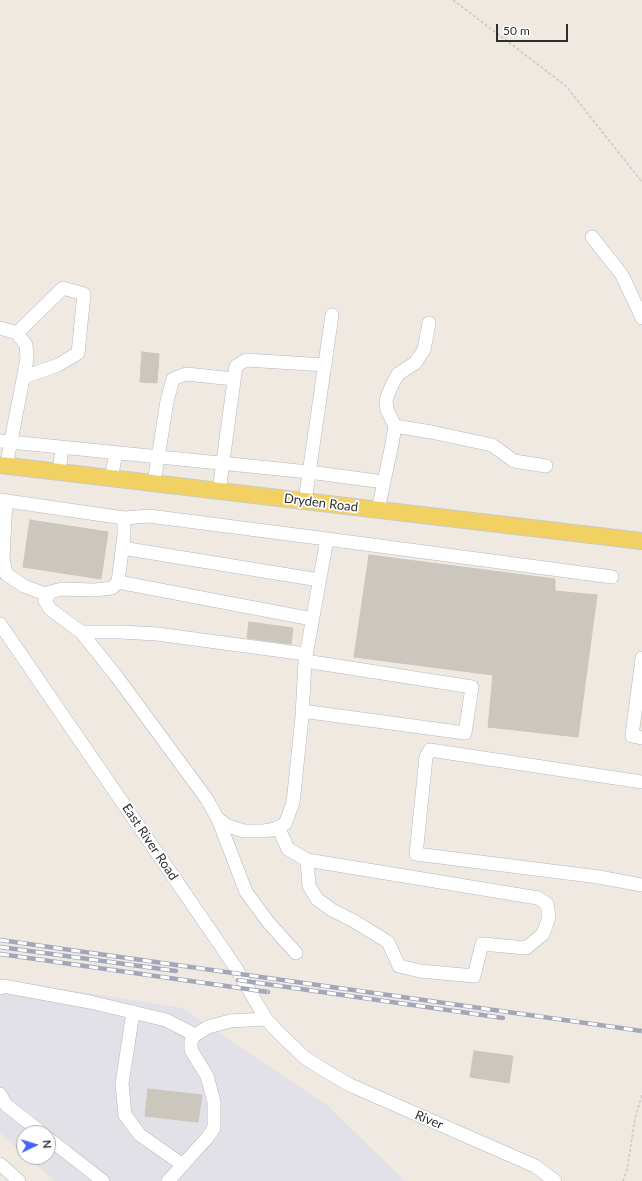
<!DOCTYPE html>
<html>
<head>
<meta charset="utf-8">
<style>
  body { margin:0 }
  #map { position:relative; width:642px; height:1181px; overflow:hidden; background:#efe9e1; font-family:Lato,sans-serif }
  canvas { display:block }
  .north { position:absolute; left:16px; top:1125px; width:40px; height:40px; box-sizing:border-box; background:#fff; border:1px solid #ababab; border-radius:50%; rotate:86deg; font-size:11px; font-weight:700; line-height:16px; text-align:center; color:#2e2e2e }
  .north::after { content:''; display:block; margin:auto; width:14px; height:18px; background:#4264fb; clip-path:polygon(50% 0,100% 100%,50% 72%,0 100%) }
  .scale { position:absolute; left:496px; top:24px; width:72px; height:18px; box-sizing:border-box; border:2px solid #2e2e2e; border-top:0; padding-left:5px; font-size:12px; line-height:14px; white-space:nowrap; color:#2e2e2e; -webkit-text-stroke:3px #fff; paint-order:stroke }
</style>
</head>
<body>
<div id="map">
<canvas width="642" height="1181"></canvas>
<div class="north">N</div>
<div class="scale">50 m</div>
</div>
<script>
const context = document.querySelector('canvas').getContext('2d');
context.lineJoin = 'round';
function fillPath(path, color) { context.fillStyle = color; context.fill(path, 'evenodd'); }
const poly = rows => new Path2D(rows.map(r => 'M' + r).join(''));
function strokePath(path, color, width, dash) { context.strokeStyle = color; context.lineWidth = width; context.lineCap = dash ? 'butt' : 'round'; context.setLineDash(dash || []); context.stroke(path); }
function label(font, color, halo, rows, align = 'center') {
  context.font = font + ' Lato,sans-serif'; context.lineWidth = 3.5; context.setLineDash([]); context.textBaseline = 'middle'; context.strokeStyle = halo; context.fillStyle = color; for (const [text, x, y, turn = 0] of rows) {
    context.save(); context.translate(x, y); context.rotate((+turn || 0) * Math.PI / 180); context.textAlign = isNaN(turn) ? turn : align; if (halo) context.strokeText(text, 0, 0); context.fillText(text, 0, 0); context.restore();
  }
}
fillPath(poly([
  [0,979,182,1008,328,1106,405,1181,55,1181,28,1157,48,1157,48,1133,24,1133,24,1154,0,1133]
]), '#e3e1e8');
const building = poly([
  [142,352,159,354,157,383,140,382,142,352],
  [30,520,108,532,101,579,23,567,30,520],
  [369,555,555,579,555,591,597,595,578,737,488,727,493,675,354,657,369,555],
  [249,622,293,628,291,644,247,638,249,622],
  [474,1051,513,1056,509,1083,470,1077,474,1051],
  [148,1089,202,1095,198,1122,145,1116,148,1089]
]);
fillPath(building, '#cbc7bf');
strokePath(building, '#cbc5ba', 1);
const minor = poly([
  [592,237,622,275,642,318],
  [0,328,17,333,26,345,27,359,6,466],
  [17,333,63,288,84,294,78,353,58,365,24,377],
  [395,426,387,410,386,400,391,387,398,374,415,363,424,350,429,323],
  [0,441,309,472,384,482],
  [59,472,62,448],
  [111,478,116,454],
  [154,483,167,401,173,379,186,374,234,379],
  [219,491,236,366,246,360,325,365],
  [0,500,124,518,124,535,118,582,112,588,95,590,62,589,50,592,45,601,50,609,81,632,117,677,206,798,218,819,228,826,244,831,264,831,276,829,285,824,293,803,302,717,305,661,327,539,149,516,124,518],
  [6,501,3,558,6,574,24,586,48,595],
  [305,501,332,315],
  [378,510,392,444,395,426,431,432,492,445,514,461,546,466],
  [327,539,612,577],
  [122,548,319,580],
  [118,582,312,619],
  [0,624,236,968,266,1019,278,1032,304,1057,324,1070,350,1085,535,1166,555,1181],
  [81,632,121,632,157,634,306,654],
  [642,658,632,736,642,738],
  [302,711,465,733,472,687,305,661],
  [642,782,430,750,426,757,416,854,599,877,642,885],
  [218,819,246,892,269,923,296,953],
  [278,827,288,849,307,860,538,898,547,904,549,917,543,934,526,948,482,944,474,976,420,971,399,966,388,942,354,921,332,910,317,899,309,886,307,860],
  [0,988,3,986,90,1002,166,1020,195,1035],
  [133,1012,122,1084,125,1115,140,1135,183,1165],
  [0,1094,6,1105,42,1133],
  [48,1138,103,1181],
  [0,1164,19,1181],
  [168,1181,207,1138,214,1128,214,1102,207,1076,191,1050,191,1041,195,1035,208,1027,230,1021,266,1019]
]);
const major = poly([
  [0,465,642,541]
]);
strokePath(minor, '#b4b7c1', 14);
strokePath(major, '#c9c9c9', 18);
strokePath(poly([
  [453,0,566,86,642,182],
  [623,1181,627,1170,635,1118,642,1095]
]), '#c9c9c9', 1.5, [3, 2]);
strokePath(minor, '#fff', 13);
strokePath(major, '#f2d163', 16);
const rail = poly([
  [0,940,642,1031],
  [0,947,176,971],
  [0,954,268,992],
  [238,980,503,1018]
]);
strokePath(rail, '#a3a6b8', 4.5);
strokePath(rail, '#fff', 3, [9]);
label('13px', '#2e2e2e', '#fff', [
  ["Dryden Road",321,503,7],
  ["East River Road",150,842,56],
  ["River",429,1120,23]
]);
</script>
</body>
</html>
